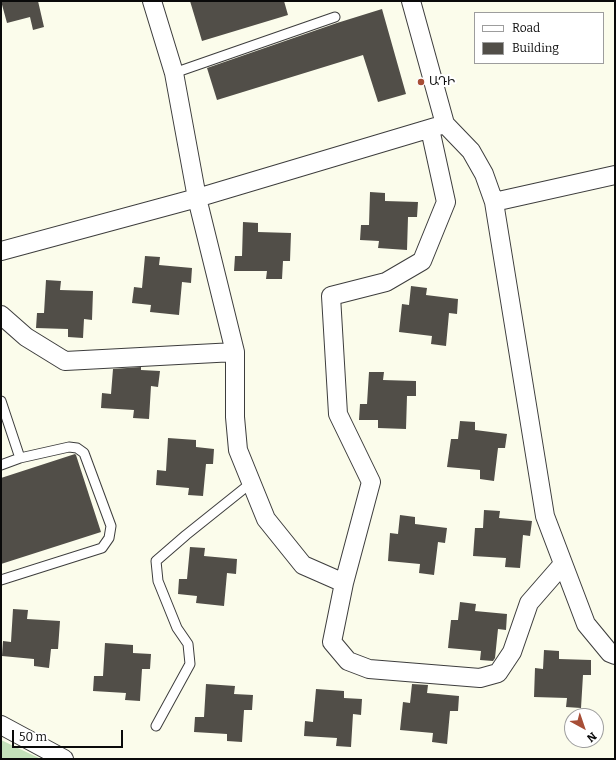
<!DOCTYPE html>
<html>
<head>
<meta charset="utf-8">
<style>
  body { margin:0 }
  #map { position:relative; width:616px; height:760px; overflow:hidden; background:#fbfceb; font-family:Bitter,serif }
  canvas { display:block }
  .frame { position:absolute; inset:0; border:2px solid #0a0a0a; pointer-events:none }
  .legend { position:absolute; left:474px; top:12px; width:130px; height:52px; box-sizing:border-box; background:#fff; border:1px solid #9d9d9d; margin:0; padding:5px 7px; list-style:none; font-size:12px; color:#0a0a0a }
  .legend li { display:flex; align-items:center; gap:8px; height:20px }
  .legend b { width:20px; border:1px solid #9d9d9d }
  .north { position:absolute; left:564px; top:708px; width:40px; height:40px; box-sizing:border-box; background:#fff; border:1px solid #9d9d9d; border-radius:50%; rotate:140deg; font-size:11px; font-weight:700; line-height:16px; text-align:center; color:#0a0a0a }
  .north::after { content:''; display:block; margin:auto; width:14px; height:18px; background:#a74e36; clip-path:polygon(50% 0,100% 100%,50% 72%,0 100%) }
  .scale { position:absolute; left:12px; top:730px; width:111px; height:18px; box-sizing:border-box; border:2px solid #0a0a0a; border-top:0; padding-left:5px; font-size:12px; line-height:14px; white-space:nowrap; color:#0a0a0a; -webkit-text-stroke:3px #fff; paint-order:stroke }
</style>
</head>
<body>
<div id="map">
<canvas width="616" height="760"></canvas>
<div class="frame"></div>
<ul class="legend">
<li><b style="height:5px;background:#fff"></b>Road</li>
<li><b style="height:11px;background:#514e48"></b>Building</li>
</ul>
<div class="north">N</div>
<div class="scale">50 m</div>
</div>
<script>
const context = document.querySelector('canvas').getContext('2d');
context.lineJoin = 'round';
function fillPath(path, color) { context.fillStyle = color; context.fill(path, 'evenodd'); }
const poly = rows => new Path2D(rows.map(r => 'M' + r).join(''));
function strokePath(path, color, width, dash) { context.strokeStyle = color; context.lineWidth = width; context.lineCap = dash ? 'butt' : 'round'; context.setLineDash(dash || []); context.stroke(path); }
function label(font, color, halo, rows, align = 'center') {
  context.font = font + ' Bitter,"Noto Sans Armenian",serif'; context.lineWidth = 4; context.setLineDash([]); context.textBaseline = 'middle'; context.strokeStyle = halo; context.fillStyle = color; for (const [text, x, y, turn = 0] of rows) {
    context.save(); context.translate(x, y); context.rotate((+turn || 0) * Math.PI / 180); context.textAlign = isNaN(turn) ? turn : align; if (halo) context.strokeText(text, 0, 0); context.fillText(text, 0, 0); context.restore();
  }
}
fillPath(poly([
  [1,740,41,759,1,759]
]), '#c4e1ba');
fillPath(poly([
  [1,1,38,1,44,27,33,30,30,17,7,23],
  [190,1,284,1,288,15,202,41],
  [382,9,406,94,378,102,363,55,217,100,207,68,337,23],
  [370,192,385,193,385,201,418,202,417,217,408,217,407,250,378,248,379,241,360,240,361,225,369,225],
  [243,222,258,223,258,232,291,233,290,261,283,261,282,279,266,279,267,271,234,271,235,256,242,256],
  [145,256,160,257,159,265,192,268,191,283,182,282,179,315,150,312,151,305,132,303,134,287,142,288],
  [46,280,61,281,60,290,93,291,92,320,84,319,83,338,68,337,68,329,36,328,37,313,44,313],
  [411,286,427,288,426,295,458,299,457,314,449,313,446,346,431,344,432,336,399,332,402,304,409,305],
  [141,367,141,370,160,371,158,387,151,386,149,419,133,418,134,410,101,408,102,393,111,394,113,369],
  [369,372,384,372,383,380,416,381,416,396,407,396,406,429,378,428,378,420,359,420,360,404,367,404],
  [460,421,475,422,475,430,507,434,505,448,498,448,494,481,480,479,480,470,447,467,451,439,458,439],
  [168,438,196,440,196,447,214,449,213,464,206,464,203,496,188,495,189,488,156,485,157,470,166,471],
  [75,454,76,455,101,532,1,564,1,478],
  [484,510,500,511,499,518,532,521,530,536,523,535,520,568,505,567,506,558,473,556,475,528,483,528],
  [400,515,415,517,415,524,447,528,445,543,438,542,434,575,419,573,420,564,388,561,390,533,398,534],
  [190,547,205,548,204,556,237,559,236,574,227,573,224,606,196,603,197,596,178,594,179,579,187,579],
  [460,602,476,604,475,611,507,614,506,630,498,629,495,658,493,661,480,660,481,651,448,648,451,620,458,620],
  [13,609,28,610,27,619,60,621,58,649,51,649,49,668,34,666,34,659,2,656,3,641,11,642],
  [105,643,133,645,133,653,151,654,150,669,142,669,140,701,125,700,126,693,93,691,94,676,103,676],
  [544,650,559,651,559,659,591,660,591,675,583,675,581,708,566,707,567,698,534,697,535,668,543,669],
  [206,684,235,686,234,694,253,695,252,710,244,710,242,742,227,741,227,734,194,732,195,717,204,717],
  [412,684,428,685,427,693,459,696,458,711,450,711,447,744,432,742,433,733,400,730,403,702,410,703],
  [316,689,344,691,344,698,362,699,361,715,353,714,351,747,336,746,337,738,304,736,305,721,313,722]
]), '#514e48');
const service = poly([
  [174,73,335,17],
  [1,401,20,458],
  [1,465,20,458,69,447,77,448,84,453,111,526,109,538,102,548,1,580],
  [156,726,190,664,188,644,177,628,158,581,156,561,186,535,251,483]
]);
const minor = poly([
  [152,1,174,73,197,198,235,352,235,417,238,450,266,519,303,565,344,583],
  [411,1,445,124,471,151,484,174,494,202,615,175],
  [430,129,446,202,422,261,386,282,331,296,338,414,371,482,344,583,332,642,348,661,369,669,480,678,498,673,512,652,529,603,563,564],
  [494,202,545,516,586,624,610,653,615,655],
  [1,251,197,198,445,124],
  [1,315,26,337,65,361,235,352],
  [1,725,64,759]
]);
strokePath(service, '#3d3d3d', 11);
strokePath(minor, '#3d3d3d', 20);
strokePath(service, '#fff', 9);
strokePath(minor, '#fff', 18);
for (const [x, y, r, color] of [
  [421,82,4,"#a74e36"]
]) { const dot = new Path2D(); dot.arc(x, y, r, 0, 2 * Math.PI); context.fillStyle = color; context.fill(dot); strokePath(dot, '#fff', 1.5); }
label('12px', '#0a0a0a', '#fff', [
  ["ԱԴԻ",429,82]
], 'left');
</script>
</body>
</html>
